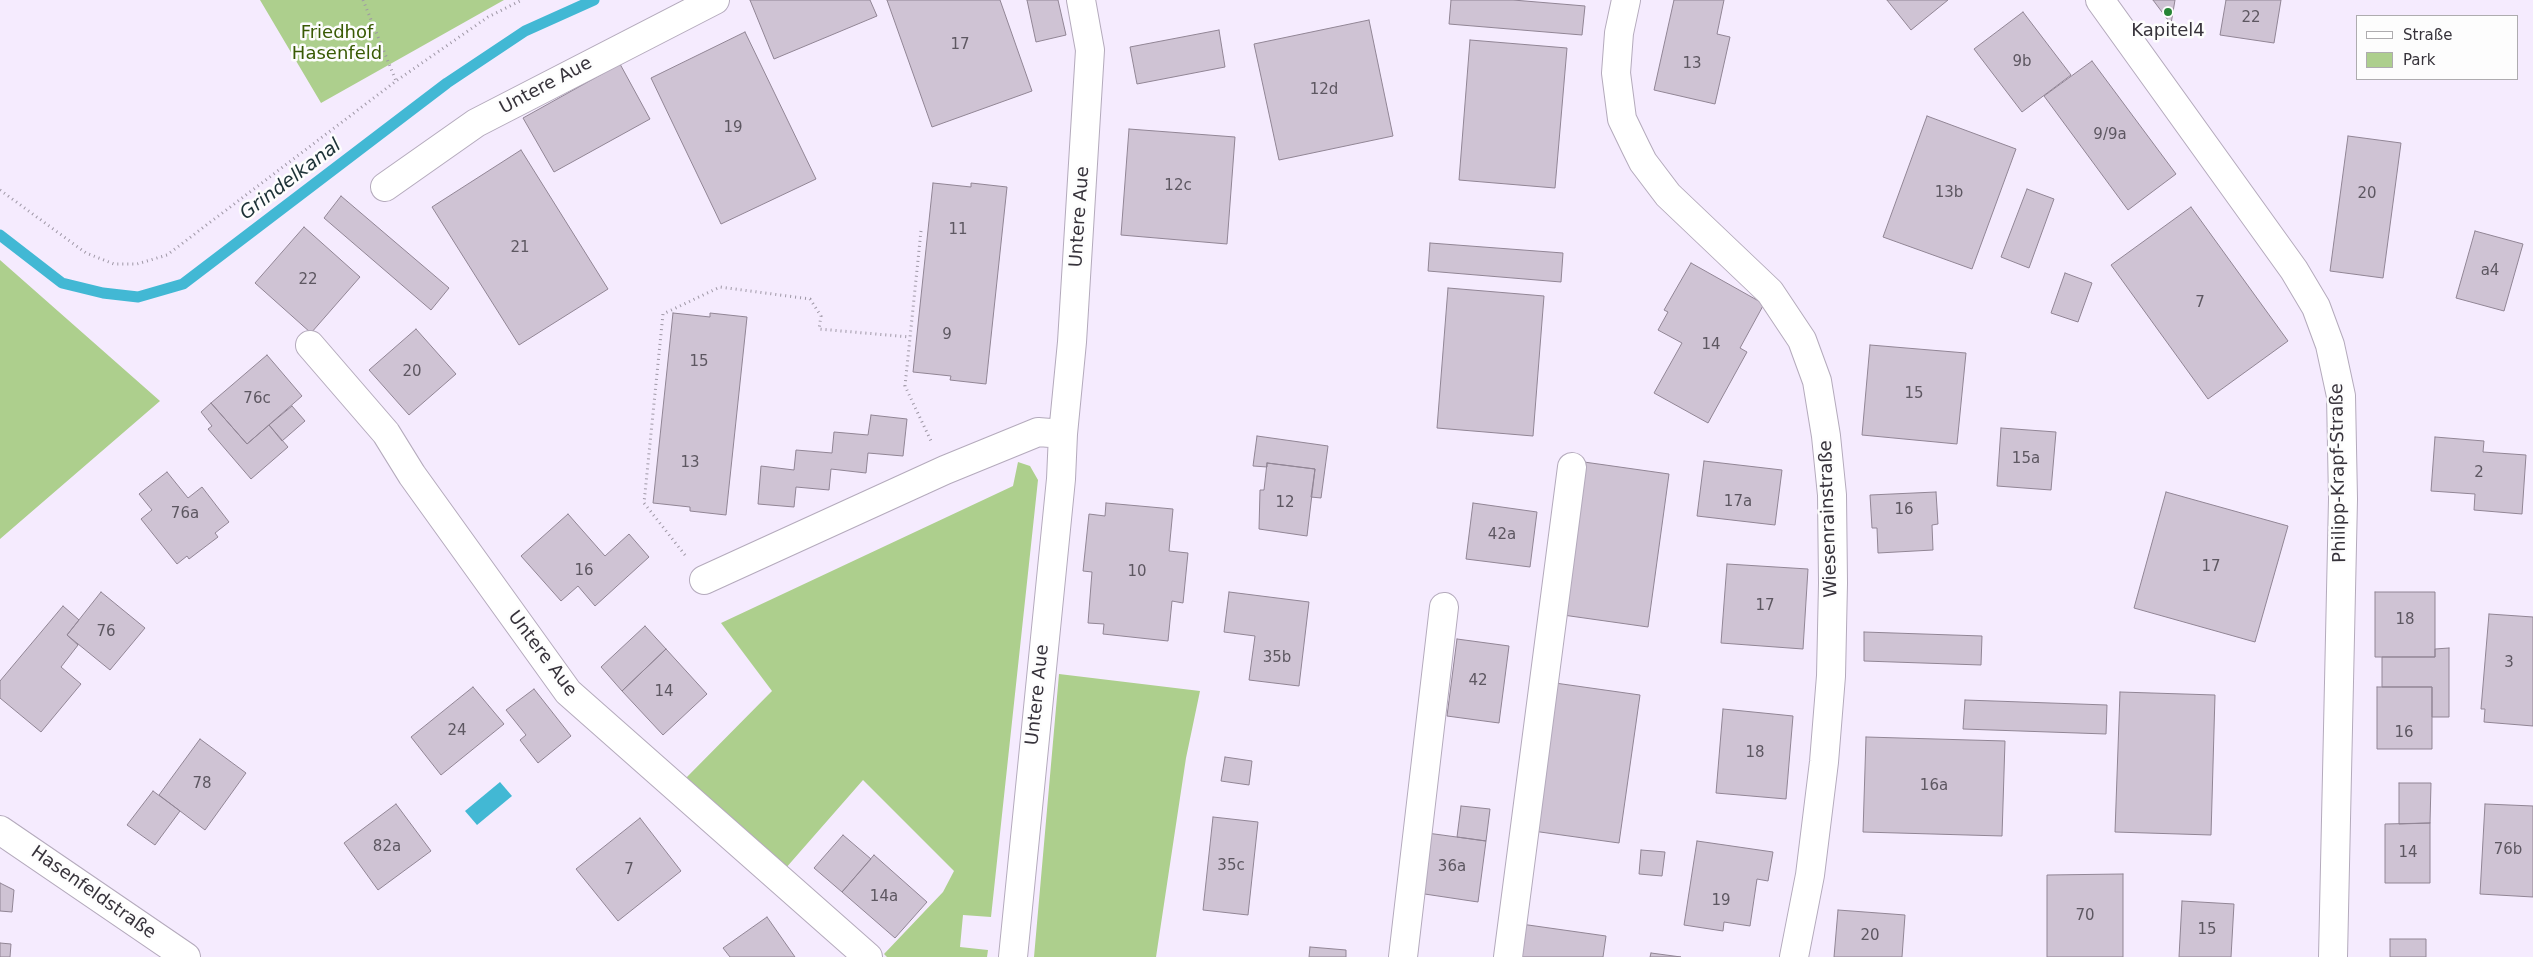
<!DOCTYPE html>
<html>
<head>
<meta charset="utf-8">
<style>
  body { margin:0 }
  #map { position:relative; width:2533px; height:957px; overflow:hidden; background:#f5ebfe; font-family:"DejaVu Sans",sans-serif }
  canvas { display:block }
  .legend { position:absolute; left:2356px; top:15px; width:162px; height:65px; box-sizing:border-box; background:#fdfdfd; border:1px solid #aeacaf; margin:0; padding:6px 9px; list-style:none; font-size:15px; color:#37333b }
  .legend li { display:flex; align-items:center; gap:10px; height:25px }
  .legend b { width:25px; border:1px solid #aeacaf }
</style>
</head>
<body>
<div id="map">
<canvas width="2533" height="957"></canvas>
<ul class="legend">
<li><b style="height:6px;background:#fff"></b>Straße</li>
<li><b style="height:14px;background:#adcf8d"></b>Park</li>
</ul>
</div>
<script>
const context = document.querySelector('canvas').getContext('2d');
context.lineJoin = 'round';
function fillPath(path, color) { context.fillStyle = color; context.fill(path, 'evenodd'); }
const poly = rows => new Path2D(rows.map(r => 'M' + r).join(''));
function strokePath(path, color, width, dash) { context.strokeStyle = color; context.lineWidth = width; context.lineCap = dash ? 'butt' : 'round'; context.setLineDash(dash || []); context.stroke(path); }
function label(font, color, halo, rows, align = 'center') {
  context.font = font + ' "DejaVu Sans",sans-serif'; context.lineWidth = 5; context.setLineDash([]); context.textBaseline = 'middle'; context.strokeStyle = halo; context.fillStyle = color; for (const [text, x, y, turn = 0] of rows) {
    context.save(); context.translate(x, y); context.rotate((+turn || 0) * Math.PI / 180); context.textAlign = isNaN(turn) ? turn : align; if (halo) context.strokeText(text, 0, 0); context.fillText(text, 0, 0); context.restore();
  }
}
fillPath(poly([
  [260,0,504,0,321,103],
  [0,260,160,401,0,539],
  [1018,462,1030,466,1038,480,991,917,963,915,960,947,988,950,987,957,887,957,884,954,943,892,954,871,863,780,785,869,683,781,772,691,721,623,1013,486],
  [1059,674,1200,691,1186,758,1156,957,1034,957]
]), '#adcf8d');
fillPath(poly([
  [500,782,512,796,477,825,465,811]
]), '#42b8d4');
strokePath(poly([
  [0,235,62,283,103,293,138,297,183,284,447,83,525,31,594,0]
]), '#42b8d4', 11);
const building = poly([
  [750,0,870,0,877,16,774,59,750,0],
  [887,0,1000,0,1032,91,932,127,887,0],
  [1027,0,1058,0,1066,35,1036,42,1027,0],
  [1451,0,1513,0,1585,6,1582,35,1449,24,1451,0],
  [1674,0,1724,0,1717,34,1730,37,1715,104,1654,90,1674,0],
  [1887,0,1948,0,1911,30,1887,0],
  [2153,0,2175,0,2171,24,2153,0],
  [2226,0,2281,0,2274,43,2220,35,2226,0],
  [2023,12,2071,75,2022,112,1974,49,2023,12],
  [1369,20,1393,136,1279,160,1254,44,1369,20],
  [1219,30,1225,67,1137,84,1130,47,1219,30],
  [745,32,816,179,721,224,651,78,745,32],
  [1470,40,1567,48,1555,188,1459,180,1470,40],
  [2092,61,2176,174,2128,210,2044,96,2092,61],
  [620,64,650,119,554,172,523,118,620,64],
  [1927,116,2016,149,1972,269,1883,237,1927,116],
  [1129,129,1235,137,1227,244,1121,235,1129,129],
  [2348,136,2401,143,2383,278,2330,271,2348,136],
  [521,150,608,289,519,345,432,207,521,150],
  [933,183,971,187,971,183,1007,187,986,384,950,380,951,376,913,372,933,183],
  [2027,189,2054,199,2029,268,2001,257,2027,189],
  [341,196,449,288,431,310,324,218,341,196],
  [2191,207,2288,341,2208,399,2111,265,2191,207],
  [304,227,360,277,311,333,255,283,304,227],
  [2475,231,2523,244,2504,311,2456,298,2475,231],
  [1430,243,1563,253,1561,282,1428,271,1430,243],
  [1691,263,1764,304,1740,348,1747,352,1708,423,1654,393,1682,343,1658,330,1668,312,1664,310,1691,263],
  [2065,273,2092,283,2078,322,2051,313,2065,273],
  [1448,288,1544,296,1533,436,1437,428,1448,288],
  [673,313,710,317,710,313,747,317,726,515,690,511,690,507,653,503,673,313],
  [416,329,456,374,409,415,369,370,416,329],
  [1870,345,1966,353,1957,444,1862,435,1870,345],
  [267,355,302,396,247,444,211,403,267,355],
  [211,403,247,444,269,425,288,447,251,479,208,429,212,426,201,412,211,403],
  [292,406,305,421,282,441,269,425,292,406],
  [871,415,907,419,903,456,868,453,866,473,831,469,829,490,796,487,794,507,758,504,761,466,794,470,796,450,832,453,834,432,868,435,871,415],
  [2001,428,2056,432,2051,490,1997,486,2001,428],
  [1257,436,1328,446,1321,498,1311,497,1315,469,1267,463,1267,467,1253,466,1257,436],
  [2435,437,2484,441,2483,452,2526,455,2522,514,2474,510,2475,494,2431,491,2435,437],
  [1704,461,1782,470,1775,525,1697,516,1704,461],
  [1584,462,1669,474,1648,627,1563,615,1584,462],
  [1267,463,1315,469,1307,536,1259,529,1260,490,1264,490,1267,463],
  [167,472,188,498,202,487,229,522,215,533,218,537,189,559,187,556,177,564,141,519,152,510,139,494,167,472],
  [1936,492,1938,524,1932,525,1933,550,1878,553,1877,528,1872,528,1870,495,1936,492],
  [2166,492,2288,526,2255,642,2134,608,2166,492],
  [1106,503,1173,509,1169,551,1188,553,1183,603,1172,601,1168,641,1103,634,1104,624,1088,623,1092,572,1083,571,1089,514,1105,516,1106,503],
  [1473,503,1537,512,1530,567,1466,559,1473,503],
  [568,514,605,556,629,534,649,557,595,606,578,586,561,601,521,556,568,514],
  [1727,564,1808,569,1803,649,1721,643,1727,564],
  [101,592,145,628,110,670,67,635,101,592],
  [1229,592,1309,602,1299,686,1249,680,1255,636,1224,632,1229,592],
  [2375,592,2435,592,2435,657,2375,657,2375,592],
  [63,606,79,620,67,635,78,645,61,667,81,684,41,732,0,698,0,681,63,606],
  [2489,614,2533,617,2533,726,2484,722,2485,709,2481,709,2489,614],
  [645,626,666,649,622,691,601,667,645,626],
  [1864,632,1982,636,1981,665,1864,661,1864,632],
  [1457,639,1509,646,1499,723,1447,716,1457,639],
  [2449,648,2449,717,2432,717,2432,687,2382,687,2382,657,2435,657,2435,649,2449,648],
  [666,649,707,694,663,735,622,691,666,649],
  [1555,683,1640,695,1619,843,1533,831,1555,683],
  [473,687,504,724,441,775,411,737,473,687],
  [2377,687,2432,687,2432,749,2377,749,2377,687],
  [534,689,571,736,538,763,520,740,526,735,506,710,534,689],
  [2120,692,2215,695,2211,835,2115,832,2120,692],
  [1965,700,2107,705,2106,734,1963,729,1965,700],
  [1723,709,1793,716,1786,799,1716,793,1723,709],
  [1866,737,2005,741,2002,836,1863,832,1866,737],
  [200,739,246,773,205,830,159,795,200,739],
  [1225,757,1252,761,1249,785,1221,781,1225,757],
  [2399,783,2431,783,2430,823,2399,824,2399,783],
  [153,791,180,811,155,845,127,825,153,791],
  [396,804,431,851,378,890,344,843,396,804],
  [2485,804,2533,806,2533,897,2480,894,2485,804],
  [1461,806,1490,809,1486,841,1457,837,1461,806],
  [1213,817,1258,822,1248,915,1203,910,1213,817],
  [640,818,681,871,618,921,576,869,640,818],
  [2430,823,2430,883,2385,883,2385,824,2430,823],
  [1427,833,1486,841,1478,902,1418,893,1427,833],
  [843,835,871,859,842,892,814,868,843,835],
  [1697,841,1773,852,1768,881,1757,879,1750,926,1724,922,1723,931,1684,925,1697,841],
  [1641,850,1665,852,1662,876,1639,874,1641,850],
  [874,855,927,902,895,938,842,892,874,855],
  [2123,874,2123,957,2047,957,2047,875,2123,874],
  [0,883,14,890,12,912,0,911,0,883],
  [2182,901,2234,904,2231,957,2179,957,2182,901],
  [1838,910,1905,915,1902,957,1834,957,1838,910],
  [767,917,795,957,730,957,723,948,767,917],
  [1521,924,1606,936,1603,957,1517,957,1521,924],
  [2390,939,2426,939,2426,957,2390,957,2390,939],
  [0,943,11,944,10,957,0,957,0,943],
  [1310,947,1346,950,1346,957,1309,957,1310,947],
  [1651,953,1681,957,1650,957,1651,953]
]);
fillPath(building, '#cfc3d4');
strokePath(building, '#918595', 1);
const minor = poly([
  [1626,0,1619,33,1616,73,1622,119,1636,148,1643,162,1668,195,1770,292,1802,340,1817,381,1826,436,1832,495,1833,583,1831,676,1824,762,1810,875,1794,957],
  [2100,0,2294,270,2316,307,2330,345,2341,396,2343,499,2333,957],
  [385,187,476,123,715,0],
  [310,345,386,433,412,475,568,692,868,957],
  [704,580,945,470,1038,432,1063,434],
  [0,830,186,957],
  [1013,957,1061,479,1063,434,1072,342,1090,50,1081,0],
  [1403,957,1444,607],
  [1508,957,1572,467]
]);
strokePath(minor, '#b4aabc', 30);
strokePath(poly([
  [363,0,396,81],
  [0,190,86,253,114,264,137,264,167,255,396,81,488,17,522,0],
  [921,231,905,386,931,441],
  [685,555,644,503,663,314,720,287,810,299,821,316,819,329,910,337]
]), '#9e97a5', 3, [1, 4]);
strokePath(minor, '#fff', 28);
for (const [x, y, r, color] of [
  [2168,12,5,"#268435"]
]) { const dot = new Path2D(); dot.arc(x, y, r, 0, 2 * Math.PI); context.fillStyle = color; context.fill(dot); strokePath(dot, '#fdfdfd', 2); }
label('15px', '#5d5761', null, [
  ["22",2251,18],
  ["17",960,45],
  ["9b",2022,62],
  ["13",1692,64],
  ["12d",1324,90],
  ["19",733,128],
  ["9/9a",2110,135],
  ["12c",1178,186],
  ["13b",1949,193],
  ["20",2367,194],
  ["11",958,230],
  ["21",520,248],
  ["a4",2490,271],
  ["22",308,280],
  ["7",2200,303],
  ["9",947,335],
  ["14",1711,345],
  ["15",699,362],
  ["20",412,372],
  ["15",1914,394],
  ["76c",257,399],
  ["15a",2026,459],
  ["13",690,463],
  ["2",2479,473],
  ["17a",1738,502],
  ["12",1285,503],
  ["16",1904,510],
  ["76a",185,514],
  ["42a",1502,535],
  ["17",2211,567],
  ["16",584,571],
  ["10",1137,572],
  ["17",1765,606],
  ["18",2405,620],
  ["76",106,632],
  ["35b",1277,658],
  ["3",2509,663],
  ["42",1478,681],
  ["14",664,692],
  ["24",457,731],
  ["16",2404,733],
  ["18",1755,753],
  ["78",202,784],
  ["16a",1934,786],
  ["82a",387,847],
  ["76b",2508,850],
  ["14",2408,853],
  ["35c",1231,866],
  ["36a",1452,867],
  ["7",629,870],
  ["14a",884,897],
  ["19",1721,901],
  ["70",2085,916],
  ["15",2207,930],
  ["20",1870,936]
]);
label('18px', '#37333b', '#fdfdfd', [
  ["Kapitel4",2168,31]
]);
label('18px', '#395a04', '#fdfdfd', [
  ["Friedhof",337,33],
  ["Hasenfeld",337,54]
]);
label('18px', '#37333b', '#fdfdfd', [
  ["Untere Aue",546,86,-28],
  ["Untere Aue",1080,217,-86],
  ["Philipp-Krapf-Straße",2339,473,-91],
  ["Wiesenrainstraße",1829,519,-92],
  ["Untere Aue",542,654,53],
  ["Untere Aue",1038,695,-84],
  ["Hasenfeldstraße",93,893,35]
]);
label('italic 19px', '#1c3136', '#fdfdfd', [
  ["Grindelkanal",291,180,-37]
]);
</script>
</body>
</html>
